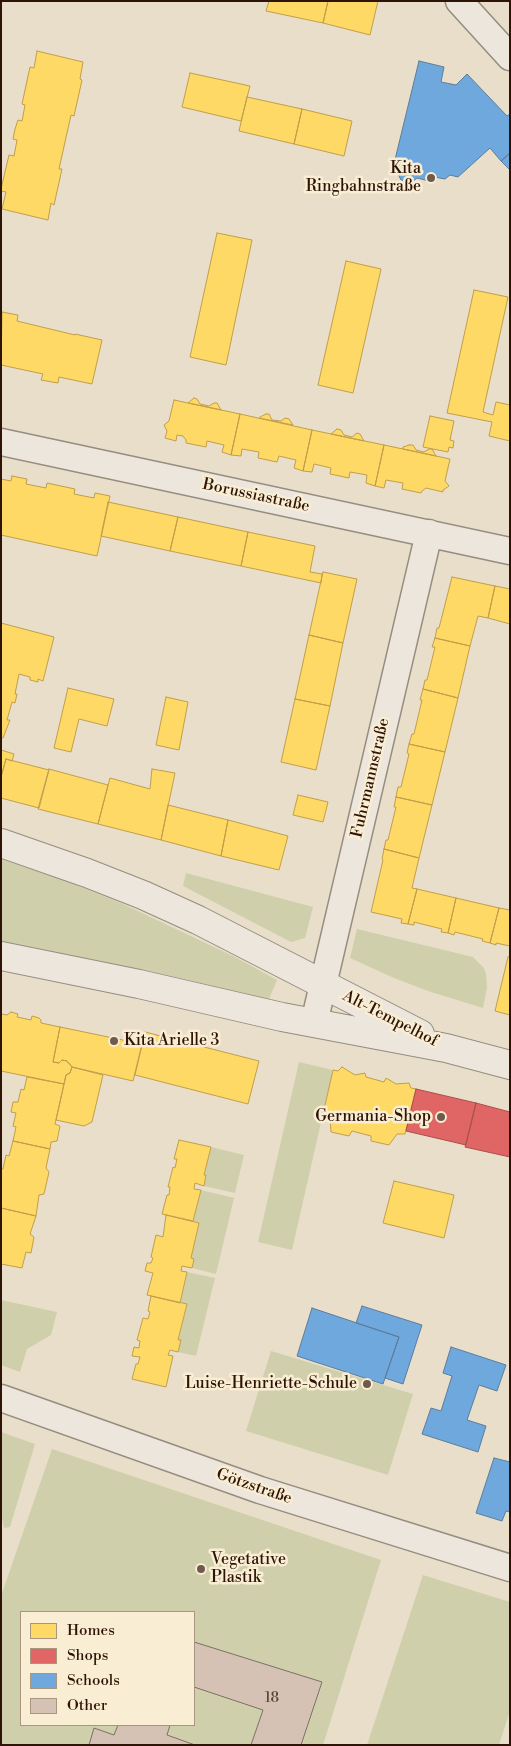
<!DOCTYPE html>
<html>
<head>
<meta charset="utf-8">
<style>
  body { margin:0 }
  #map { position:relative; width:511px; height:1746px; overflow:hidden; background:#e9dec9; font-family:"Libre Bodoni",serif }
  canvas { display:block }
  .frame { position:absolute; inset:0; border:2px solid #2e1407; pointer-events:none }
  .legend { position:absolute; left:20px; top:1611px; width:175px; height:115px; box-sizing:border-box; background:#f9edd3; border:1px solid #a89681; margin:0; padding:6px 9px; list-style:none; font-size:15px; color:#2e1407 }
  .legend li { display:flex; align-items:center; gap:10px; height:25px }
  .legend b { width:25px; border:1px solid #a89681 }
</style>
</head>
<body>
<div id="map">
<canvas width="511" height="1746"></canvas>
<div class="frame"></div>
<ul class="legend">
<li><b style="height:14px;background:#ffd966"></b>Homes</li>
<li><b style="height:14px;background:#e06666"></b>Shops</li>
<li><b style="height:14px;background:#6fa8dc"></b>Schools</li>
<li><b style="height:14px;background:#d5c2b5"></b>Other</li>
</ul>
</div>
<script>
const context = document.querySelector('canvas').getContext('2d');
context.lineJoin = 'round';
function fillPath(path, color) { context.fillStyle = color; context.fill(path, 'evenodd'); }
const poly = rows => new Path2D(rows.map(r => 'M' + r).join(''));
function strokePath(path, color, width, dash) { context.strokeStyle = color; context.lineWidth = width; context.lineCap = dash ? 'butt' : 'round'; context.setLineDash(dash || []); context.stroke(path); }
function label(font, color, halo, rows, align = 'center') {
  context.font = font + ' "Libre Bodoni",serif'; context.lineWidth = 5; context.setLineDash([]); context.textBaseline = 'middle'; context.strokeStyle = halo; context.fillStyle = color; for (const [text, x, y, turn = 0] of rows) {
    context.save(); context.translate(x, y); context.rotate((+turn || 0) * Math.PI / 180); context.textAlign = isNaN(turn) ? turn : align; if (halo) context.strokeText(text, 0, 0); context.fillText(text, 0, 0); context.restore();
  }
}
fillPath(poly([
  [1,859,63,880,121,903,235,957,277,980,269,999,158,973,1,941],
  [186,873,313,907,305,938,291,942,183,886],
  [357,929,473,957,484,968,486,974,487,988,483,1008,428,991,394,978,350,958],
  [299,1062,333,1070,292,1250,258,1242],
  [211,1147,244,1155,235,1193,204,1186,206,1175,204,1175],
  [201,1190,234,1198,216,1274,192,1268,194,1259,191,1258,199,1223,193,1221],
  [187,1272,215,1278,196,1356,178,1352,180,1340,178,1340,187,1304,180,1303],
  [1,1300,57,1312,51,1335,27,1349,20,1372,1,1365],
  [271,1351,413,1394,388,1475,246,1431],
  [1,1432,35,1444,10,1527,4,1528,1,1512],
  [52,1449,381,1560,323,1745,1,1745,1,1596],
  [21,1612,194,1612,194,1725,21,1725],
  [423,1575,510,1602,510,1711,499,1745,367,1745]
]), '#cfd0ab');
const homes = poly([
  [269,1,328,1,323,23,266,11,269,1],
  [328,1,378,1,370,35,323,23,328,1],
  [37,51,83,62,80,79,82,80,74,116,71,115,59,169,62,169,54,205,51,203,48,220,2,209,6,192,1,191,1,189,9,155,14,156,17,140,13,139,15,129,18,120,22,121,25,105,22,104,30,67,34,68,37,51],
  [190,73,250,86,241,121,182,107,190,73],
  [247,97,302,109,294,144,239,131,247,97],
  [302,109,352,121,344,156,294,144,302,109],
  [217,233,252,240,226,365,190,357,217,233],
  [346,261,381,269,353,393,318,385,346,261],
  [474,290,508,297,483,412,493,415,496,402,510,405,510,441,489,436,492,422,447,413,474,290],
  [2,312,18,315,17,321,75,335,75,334,102,340,92,384,59,377,58,383,41,380,43,374,1,365,2,312],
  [194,398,197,399,200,404,209,406,214,403,217,403,221,410,188,403,194,398],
  [174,400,240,414,231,455,222,452,224,445,207,441,206,447,186,443,186,440,183,436,177,435,176,441,165,438,167,431,164,425,169,421,174,400],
  [240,414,312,430,303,471,294,468,296,460,279,456,277,462,258,458,259,452,242,449,241,456,231,455,240,414],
  [266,414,269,414,272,420,281,421,285,418,289,419,293,425,259,418,260,417,266,414],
  [430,416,454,421,450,440,454,441,453,448,449,447,448,452,423,447,430,416],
  [337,429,341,430,344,435,352,437,357,433,360,434,364,441,331,434,337,429],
  [312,430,384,445,375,486,366,483,367,475,350,472,349,478,330,474,331,468,314,464,312,472,303,471,312,430],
  [384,445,450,459,445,481,449,486,443,490,443,492,426,488,422,491,421,493,402,489,403,483,386,480,384,488,375,486,384,445],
  [409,445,413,445,416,450,424,452,429,449,432,449,436,456,403,449,403,447,409,445],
  [12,476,27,479,26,484,46,488,47,483,75,489,74,494,94,498,95,493,110,496,97,556,1,535,1,479,11,481,12,476],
  [108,502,178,517,170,551,101,536,108,502],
  [178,517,248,532,241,566,170,551,178,517],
  [248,532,315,546,310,572,322,574,321,583,241,566,248,532],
  [323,572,357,579,343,643,309,635,323,572],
  [452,577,495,586,488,618,478,616,470,646,435,638,437,628,439,628,452,577],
  [495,586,510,589,510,624,488,618,495,586],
  [1,623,54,637,43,681,38,679,38,682,30,680,30,677,19,674,15,694,17,694,15,703,12,702,7,720,10,720,3,738,1,737,1,623],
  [309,635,343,643,330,706,295,699,309,635],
  [435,638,470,646,458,698,423,689,425,680,427,680,435,647,432,647,435,638],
  [68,688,114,699,107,726,79,719,71,752,54,748,68,688],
  [423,689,458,698,445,752,409,744,412,734,414,734,422,700,420,700,423,689],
  [166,697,188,702,179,750,156,745,166,697],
  [295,699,330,706,316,770,281,762,295,699],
  [409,744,445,752,432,805,396,797,398,787,401,787,409,754,407,753,409,744],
  [1,750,14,754,12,761,6,759,1,777,1,750],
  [6,759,49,770,39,808,1,798,1,777,6,759],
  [49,769,108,785,98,824,38,809,49,769],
  [152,769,175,773,161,840,98,824,110,778,150,789,152,769],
  [298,795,328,802,323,822,293,815,298,795],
  [396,797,432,805,419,858,384,849,386,840,388,840,396,807,394,807,396,797],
  [168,805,228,820,221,856,161,840,168,805],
  [228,820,288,836,279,870,221,856,228,820],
  [384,849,419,858,412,888,417,889,408,924,401,923,402,919,371,912,383,860,382,859,384,849],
  [417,889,456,898,448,933,441,932,442,929,414,922,414,925,408,924,417,889],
  [456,898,499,908,490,943,482,941,483,939,455,932,454,935,448,933,456,898],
  [499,908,510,910,510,946,496,943,496,945,490,943,499,908],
  [508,957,510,957,510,1015,495,1011,508,957],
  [11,1012,18,1014,17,1017,31,1020,32,1016,39,1018,41,1020,41,1023,60,1027,53,1062,59,1063,62,1060,67,1061,72,1067,70,1073,66,1075,64,1084,1,1071,1,1014,7,1015,11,1012],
  [60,1027,142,1044,133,1081,72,1067,67,1061,62,1060,59,1063,53,1062,60,1027],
  [145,1032,259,1061,248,1104,135,1075,145,1032],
  [72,1067,103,1075,92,1122,84,1126,56,1120,66,1075,70,1073,72,1067],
  [342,1067,355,1075,365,1073,366,1077,384,1082,386,1078,396,1084,409,1083,411,1088,416,1089,405,1134,397,1134,389,1145,371,1141,371,1136,352,1131,349,1136,331,1132,330,1117,323,1114,333,1070,338,1071,342,1067],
  [27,1077,64,1084,55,1124,60,1126,57,1141,51,1142,50,1149,13,1141,16,1127,13,1126,16,1113,11,1112,13,1102,18,1102,21,1089,24,1090,27,1077],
  [179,1140,211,1147,204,1175,206,1175,204,1186,195,1183,194,1189,201,1190,193,1221,162,1214,167,1195,169,1195,170,1187,168,1187,173,1167,175,1168,177,1159,174,1159,179,1140],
  [13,1141,50,1149,46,1168,49,1172,44,1194,39,1195,36,1216,1,1208,1,1169,3,1169,6,1155,9,1156,13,1141],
  [394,1181,454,1195,444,1238,383,1223,394,1181],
  [1,1208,36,1216,30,1234,34,1237,31,1253,26,1252,22,1268,1,1264,1,1208],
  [166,1215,199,1223,191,1258,194,1259,192,1268,182,1266,181,1271,187,1272,180,1303,147,1295,153,1273,145,1271,147,1263,151,1263,153,1258,151,1257,156,1235,163,1237,166,1215],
  [151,1296,187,1304,178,1340,181,1340,178,1352,170,1350,168,1355,173,1356,166,1387,132,1379,136,1364,138,1364,140,1357,132,1356,134,1347,139,1348,140,1341,137,1340,143,1318,148,1319,150,1312,148,1311,151,1296]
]);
fillPath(homes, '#ffd966');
strokePath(homes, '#c09e4a', 1);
const shops = poly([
  [416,1089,476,1103,466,1145,406,1131,416,1089],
  [476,1103,510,1112,510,1157,465,1147,476,1103]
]);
fillPath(shops, '#e06666');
strokePath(shops, '#ab4d4a', 1);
const schools = poly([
  [419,61,444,67,441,82,456,85,467,74,507,116,510,114,510,153,501,161,490,148,458,177,450,175,445,179,434,177,429,181,417,178,411,183,401,180,398,174,392,172,419,61],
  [510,153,510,170,501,161,510,153],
  [362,1306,422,1325,403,1384,385,1378,399,1337,356,1323,362,1306],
  [312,1308,399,1337,383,1384,297,1356,312,1308],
  [451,1347,506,1365,497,1391,479,1385,467,1420,486,1426,478,1452,422,1434,431,1408,441,1411,452,1376,443,1373,451,1347],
  [494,1458,510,1462,510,1512,506,1511,502,1521,476,1513,494,1458]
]);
fillPath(schools, '#6fa8dc');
strokePath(schools, '#5c7c9c', 1);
const building = poly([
  [194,1642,322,1682,301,1745,251,1745,263,1710,194,1687,194,1642],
  [118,1725,170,1725,167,1735,195,1745,89,1745,94,1728,114,1735,118,1725]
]);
fillPath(building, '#d5c2b5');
strokePath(building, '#7b7165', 1);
const minor = poly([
  [459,1,510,57],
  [1,442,510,551],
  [314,1023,429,533],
  [1,1398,260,1490,510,1568]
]);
const tertiary = poly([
  [1,843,87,873,143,895,198,920,420,1034],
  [1,956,139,984,282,1017,446,1048,510,1065]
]);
strokePath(minor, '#968c7f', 29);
strokePath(tertiary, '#968c7f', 30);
strokePath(minor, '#ece6dc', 26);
strokePath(tertiary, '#ece6dc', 28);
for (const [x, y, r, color] of [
  [431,178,5,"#6f5b4b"],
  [114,1041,5,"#6f5b4b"],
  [441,1117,5,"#6f5b4b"],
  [367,1384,5,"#6f5b4b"],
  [201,1569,5,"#6f5b4b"]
]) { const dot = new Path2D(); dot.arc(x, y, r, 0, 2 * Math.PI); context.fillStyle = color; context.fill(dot); strokePath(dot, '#f9edd3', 2); }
label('14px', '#584032', null, [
  ["18",272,1699]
]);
label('16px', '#2e1407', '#f9edd3', [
  ["Kita",421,169],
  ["Ringbahnstraße",421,187],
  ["Kita Arielle 3",124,1041,"left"],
  ["Germania-Shop",431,1117],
  ["Luise-Henriette-Schule",357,1384],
  ["Vegetative",211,1560,"left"],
  ["Plastik",211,1578,"left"]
], 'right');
label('16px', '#2e1407', '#f9edd3', [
  ["Borussiastraße",256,496,12],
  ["Fuhrmannstraße",371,778,-77],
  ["Alt-Tempelhof",390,1019,27],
  ["Götzstraße",254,1487,19]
]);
</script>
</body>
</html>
